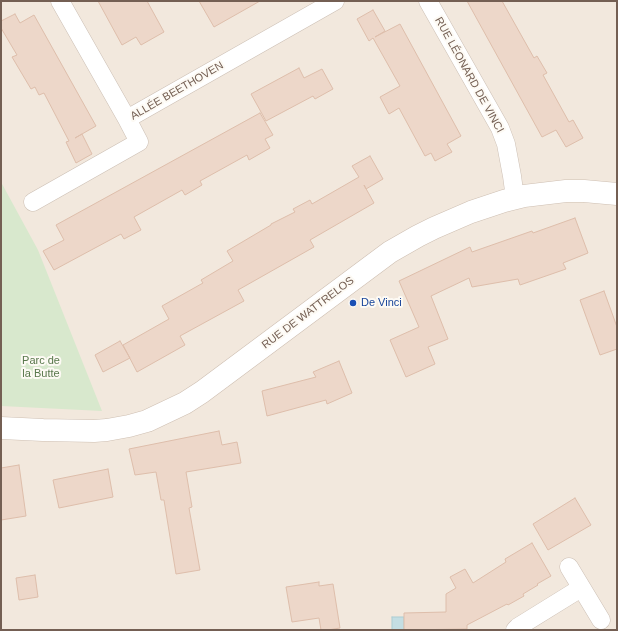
<!DOCTYPE html>
<html>
<head>
<meta charset="utf-8">
<style>
  body { margin:0 }
  #map { position:relative; width:618px; height:631px; overflow:hidden; background:#fbf6ee; font-family:Helvetica,sans-serif }
  canvas { display:block }
  .frame { position:absolute; inset:0; border:2px solid #745f53; pointer-events:none }
</style>
</head>
<body>
<div id="map">
<canvas width="618" height="631"></canvas>
<div class="frame"></div>
</div>
<script>
const context = document.querySelector('canvas').getContext('2d');
context.lineJoin = 'round';
function fillPath(path, color) { context.fillStyle = color; context.fill(path, 'evenodd'); }
const poly = rows => new Path2D(rows.map(r => 'M' + r).join(''));
function strokePath(path, color, width, dash) { context.strokeStyle = color; context.lineWidth = width; context.lineCap = dash ? 'butt' : 'round'; context.setLineDash(dash || []); context.stroke(path); }
function label(font, color, halo, rows, align = 'center') {
  context.font = font + ' Helvetica,sans-serif'; context.lineWidth = 4; context.setLineDash([]); context.textBaseline = 'middle'; context.strokeStyle = halo; context.fillStyle = color; for (const [text, x, y, turn = 0] of rows) {
    context.save(); context.translate(x, y); context.rotate((+turn || 0) * Math.PI / 180); context.textAlign = isNaN(turn) ? turn : align; if (halo) context.strokeText(text, 0, 0); context.fillText(text, 0, 0); context.restore();
  }
}
fillPath(poly([
  [1,1,617,1,617,630,1,630]
]), '#f2e8dd');
fillPath(poly([
  [1,182,38,250,102,411,1,406]
]), '#d8e8cd');
const water = poly([
  [392,617,404,617,404,630,392,630,392,617]
]);
fillPath(water, '#c4dee3');
strokePath(water, '#abcdd3', 1);
const building = poly([
  [98,1,147,1,164,32,141,45,136,37,122,45,98,1],
  [199,1,260,1,214,27,199,1],
  [467,1,502,1,534,58,537,56,547,73,543,75,569,122,573,120,583,138,566,147,556,130,542,137,467,1],
  [373,10,385,31,375,37,400,24,461,136,447,144,452,152,435,161,431,153,425,156,399,108,389,114,380,97,400,86,373,38,369,41,357,19,373,10],
  [15,14,20,23,34,15,96,126,75,138,82,134,92,154,76,163,66,142,69,141,44,93,39,95,35,87,31,89,12,57,17,55,1,28,1,21,15,14],
  [299,68,304,78,322,69,333,89,315,99,313,96,266,121,251,94,299,68],
  [260,113,273,135,265,139,270,148,249,160,247,155,200,181,202,185,185,195,182,190,134,217,141,230,124,239,121,234,54,270,43,251,64,240,56,225,260,113],
  [370,156,383,179,366,189,364,185,374,203,310,240,314,247,238,290,244,301,180,336,185,345,137,372,123,345,169,319,162,306,203,283,201,280,233,261,227,251,271,225,271,224,295,212,293,209,310,200,312,204,359,177,352,166,370,156],
  [575,218,588,253,563,263,566,269,520,285,518,279,472,287,469,278,431,296,448,339,428,347,435,364,406,377,390,340,419,327,399,281,470,247,472,252,532,231,533,233,575,218],
  [604,291,617,327,617,349,600,355,580,300,604,291],
  [120,341,130,358,103,372,95,355,120,341],
  [339,361,352,393,327,404,326,400,267,416,262,391,316,377,313,372,339,361],
  [219,431,222,445,237,442,241,463,186,472,192,507,189,508,200,570,176,574,164,500,161,500,156,472,135,475,129,449,219,431],
  [19,465,26,516,1,520,1,468,19,465],
  [108,469,113,497,59,508,53,480,108,469],
  [575,498,591,525,548,550,533,524,575,498],
  [532,543,551,576,537,584,538,585,523,594,524,596,508,605,507,604,467,625,467,629,404,630,404,613,446,612,446,594,456,588,450,577,465,569,473,583,506,562,505,559,532,543],
  [35,575,38,597,19,600,16,578,35,575],
  [319,582,319,586,333,584,340,628,328,630,321,630,319,618,292,622,286,587,319,582]
]);
fillPath(building, '#edd7c9');
strokePath(building, '#debeab', 1);
const street = poly([
  [60,1,127,119],
  [428,1,500,128,506,144,512,176,515,198],
  [33,202,139,142,127,119,335,1],
  [569,567,601,620],
  [515,630,518,627,581,588]
]);
const secondary = poly([
  [1,428,43,430,94,431,107,430,129,426,147,421,185,403,202,392,390,252,418,236,434,228,471,212,504,201,524,196,566,191,584,191,617,194]
]);
strokePath(street, '#ccbfb4', 19);
strokePath(secondary, '#cebfb2', 23);
strokePath(street, '#fff', 18);
strokePath(secondary, '#fff', 22);
for (const [x, y, r, color] of [
  [353,303,4,"#1a4fb4"]
]) { const dot = new Path2D(); dot.arc(x, y, r, 0, 2 * Math.PI); context.fillStyle = color; context.fill(dot); strokePath(dot, '#fdfaf4', 1.5); }
label('11px', '#745f53', '#fdfaf4', [
  ["RUE LÉONARD DE VINCI",469,75,61],
  ["ALLÉE BEETHOVEN",177,91,-30],
  ["RUE DE WATTRELOS",308,313,-37]
]);
label('11px', '#164399', '#fdfaf4', [
  ["De Vinci",361,303]
], 'left');
label('11px', '#59784c', '#fdfaf4', [
  ["Parc de",41,361],
  ["la Butte",41,374]
]);
</script>
</body>
</html>
